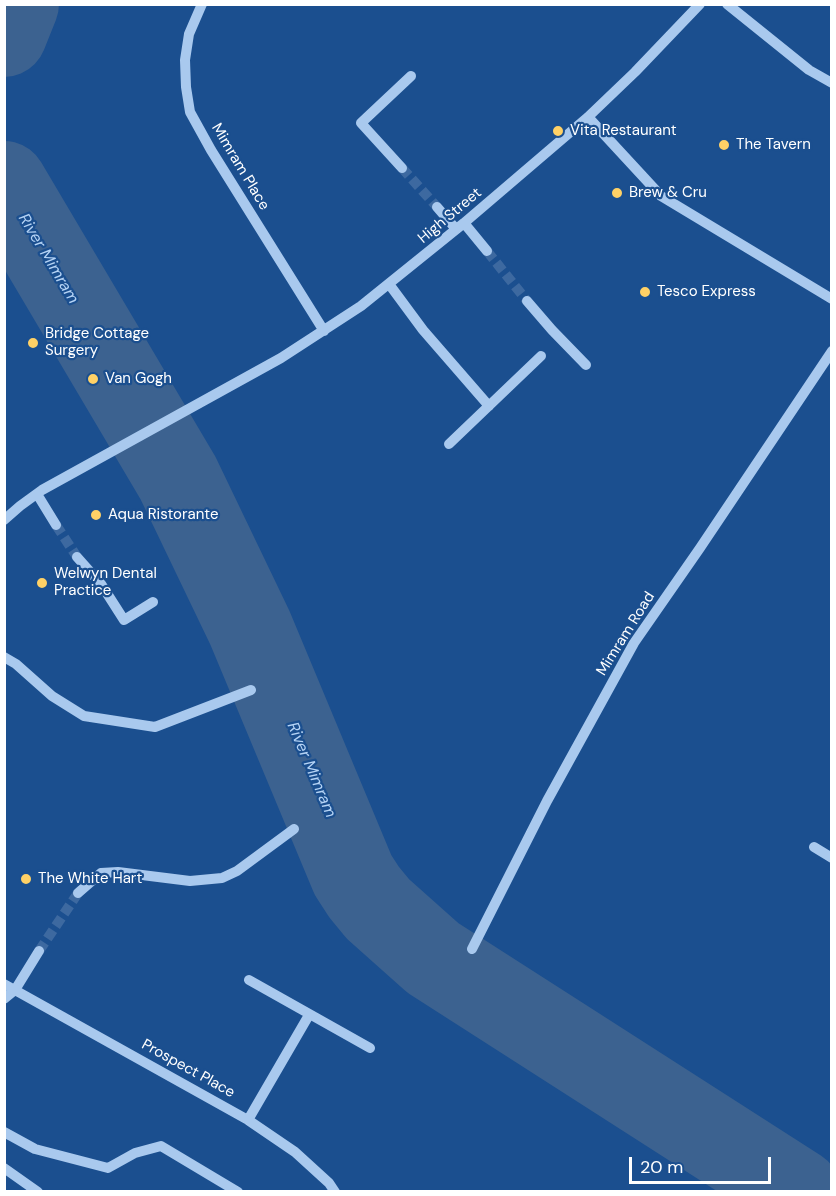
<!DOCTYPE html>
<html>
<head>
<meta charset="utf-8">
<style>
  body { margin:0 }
  #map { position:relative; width:836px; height:1196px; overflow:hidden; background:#1b4f8f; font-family:"DM Sans",sans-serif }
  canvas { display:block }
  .frame { position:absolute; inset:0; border:6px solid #fff; pointer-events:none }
  .scale { position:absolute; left:629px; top:1157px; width:142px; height:27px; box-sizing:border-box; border:3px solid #fff; border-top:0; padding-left:8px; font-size:18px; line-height:21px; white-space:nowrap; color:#fff; -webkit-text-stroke:4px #1b4f8f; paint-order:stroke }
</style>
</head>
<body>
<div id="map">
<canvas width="836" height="1196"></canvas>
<div class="frame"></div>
<div class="scale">20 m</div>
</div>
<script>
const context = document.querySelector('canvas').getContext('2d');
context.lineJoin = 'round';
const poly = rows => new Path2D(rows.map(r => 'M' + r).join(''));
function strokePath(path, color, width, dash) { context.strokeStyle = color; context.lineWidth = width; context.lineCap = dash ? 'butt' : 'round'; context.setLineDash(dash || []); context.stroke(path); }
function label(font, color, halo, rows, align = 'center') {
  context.font = font + ' "DM Sans",sans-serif'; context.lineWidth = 4.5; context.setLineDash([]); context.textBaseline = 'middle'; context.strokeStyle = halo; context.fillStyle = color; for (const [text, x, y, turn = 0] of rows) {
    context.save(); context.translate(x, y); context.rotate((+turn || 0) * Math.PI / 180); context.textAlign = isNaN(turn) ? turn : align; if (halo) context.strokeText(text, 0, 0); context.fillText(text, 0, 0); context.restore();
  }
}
strokePath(poly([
  [4,34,16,4],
  [4,184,178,478,250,628,353,875,364,892,378,909,433,958,798,1192]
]), '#3c6290', 86);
strokePath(poly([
  [402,168,437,207],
  [487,251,527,301],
  [56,525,77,557],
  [39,951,78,893]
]), '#3d69a0', 10, [10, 5]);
strokePath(poly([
  [202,4,189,34,185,60,186,87,190,112,211,150,324,331],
  [727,4,809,70,832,83],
  [588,117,661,196,832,299],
  [402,168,361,123,411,76],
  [437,207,456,229],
  [464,223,487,251],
  [389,284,423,330,489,406],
  [527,301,552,330,586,365],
  [449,444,541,356],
  [37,494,56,525],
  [4,520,20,506,42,490,281,358,361,306,464,223,588,117,635,72,700,4],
  [77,557,101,584,124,620,153,602],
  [4,657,16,664,52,696,84,716,155,727,251,690],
  [814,847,832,858],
  [78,893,101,873,118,872,190,881,222,878,237,871,294,829],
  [472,949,547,801,634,643,700,548,832,351],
  [249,980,370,1048],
  [4,984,248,1120,295,1152,329,1183,335,1192],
  [4,999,15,990,39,951],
  [248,1120,309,1015],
  [4,1132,35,1149,108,1168,135,1153,161,1146,238,1192],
  [4,1168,38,1192]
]), '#a9c9ee', 10);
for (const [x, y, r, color] of [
  [558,131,6,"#ffd166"],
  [724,145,6,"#ffd166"],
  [617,193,6,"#ffd166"],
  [645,292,6,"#ffd166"],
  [33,343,6,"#ffd166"],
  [93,379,6,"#ffd166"],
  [96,515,6,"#ffd166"],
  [42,583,6,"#ffd166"],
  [26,879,6,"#ffd166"]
]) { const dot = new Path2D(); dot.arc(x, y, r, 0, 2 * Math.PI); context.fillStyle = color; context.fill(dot); strokePath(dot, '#1b4f8f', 2); }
label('15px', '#fff', '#1b4f8f', [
  ["Vita Restaurant",570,131],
  ["The Tavern",736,145],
  ["Brew & Cru",629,193],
  ["Tesco Express",657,292],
  ["Bridge Cottage",45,334],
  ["Surgery",45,351],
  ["Van Gogh",105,379],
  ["Aqua Ristorante",108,515],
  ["Welwyn Dental",54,574],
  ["Practice",54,591],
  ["The White Hart",38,879]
], 'left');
label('15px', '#fff', '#1b4f8f', [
  ["Mimram Place",240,167,59],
  ["High Street",450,216,-40],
  ["Mimram Road",626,634,-58],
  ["Prospect Place",188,1069,29]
]);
label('italic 16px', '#b5d3f5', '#1b4f8f', [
  ["River Mimram",48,259,59],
  ["River Mimram",311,770,67]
]);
</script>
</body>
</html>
